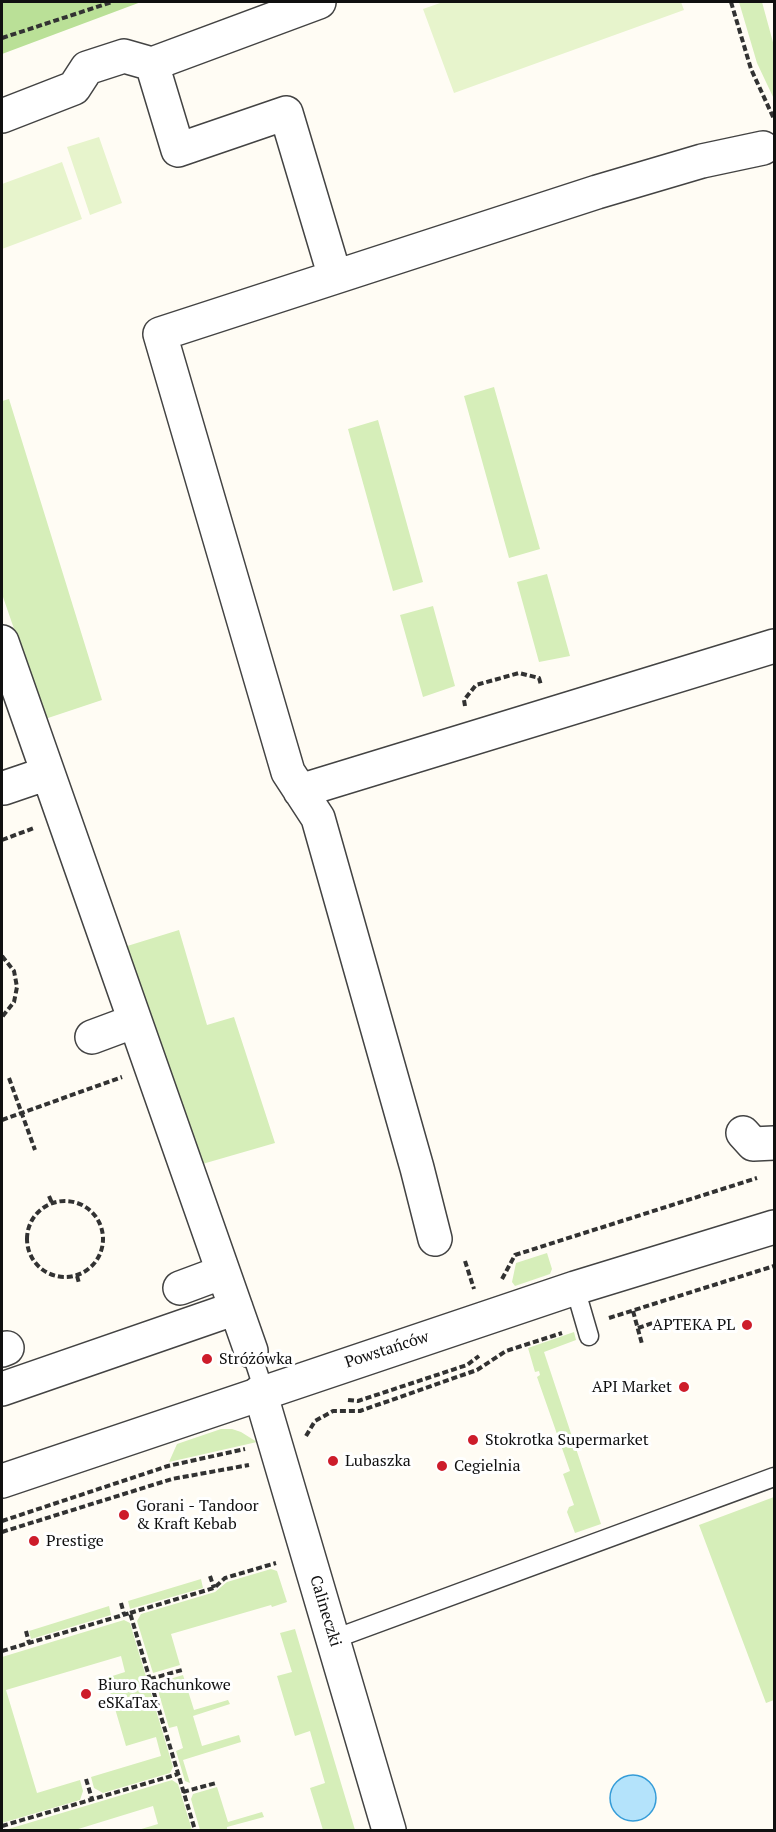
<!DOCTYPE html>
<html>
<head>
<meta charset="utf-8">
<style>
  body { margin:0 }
  #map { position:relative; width:776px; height:1832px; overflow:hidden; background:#fffcf4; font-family:"PT Serif",serif }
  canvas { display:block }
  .frame { position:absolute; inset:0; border:3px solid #101010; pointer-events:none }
</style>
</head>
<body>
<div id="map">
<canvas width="776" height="1832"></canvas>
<div class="frame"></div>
</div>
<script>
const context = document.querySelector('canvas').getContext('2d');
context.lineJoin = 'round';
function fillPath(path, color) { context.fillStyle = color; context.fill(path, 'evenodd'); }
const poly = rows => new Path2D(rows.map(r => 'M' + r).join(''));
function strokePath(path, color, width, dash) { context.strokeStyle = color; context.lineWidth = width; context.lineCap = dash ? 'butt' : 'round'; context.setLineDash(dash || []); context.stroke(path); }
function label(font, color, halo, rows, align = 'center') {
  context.font = font + ' "PT Serif",serif'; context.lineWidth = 6; context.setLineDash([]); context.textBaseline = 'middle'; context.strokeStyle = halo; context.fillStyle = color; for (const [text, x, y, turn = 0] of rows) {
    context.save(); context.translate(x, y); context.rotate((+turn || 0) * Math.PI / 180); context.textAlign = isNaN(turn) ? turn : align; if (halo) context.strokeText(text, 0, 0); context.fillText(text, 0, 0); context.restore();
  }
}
fillPath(poly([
  [739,2,762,2,774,46,774,99,757,63],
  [494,387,540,549,509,558,464,396],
  [9,399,102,700,45,719,2,594,2,401],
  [378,420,423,582,393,591,348,429],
  [547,574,570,656,539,662,517,582],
  [433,606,455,686,423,697,400,615],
  [179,930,207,1025,234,1017,275,1143,199,1165,124,947],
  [547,1253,552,1269,550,1274,515,1286,512,1282,516,1263],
  [574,1332,576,1340,544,1352,601,1524,575,1533,567,1512,569,1507,574,1505,563,1474,570,1471,537,1377,540,1375,539,1371,535,1372,528,1348],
  [221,1429,232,1429,241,1432,257,1442,169,1462,177,1444],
  [774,1497,774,1700,766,1703,699,1525],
  [271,1569,277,1571,287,1602,272,1607,271,1605,171,1634,180,1665,153,1673,137,1621,141,1614,215,1592,227,1582],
  [201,1579,203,1588,130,1609,128,1601],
  [109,1606,111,1615,31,1639,29,1631],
  [124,1620,130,1623,173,1767,170,1773,103,1793,94,1788,91,1777,161,1756,156,1737,126,1746,106,1678,125,1672,121,1656,6,1690,37,1793,80,1780,83,1791,80,1800,2,1823,2,1657],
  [295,1629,355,1830,323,1830,310,1788,325,1783,310,1731,295,1736,277,1676,292,1672,280,1633],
  [183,1675,194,1710,228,1700,230,1704,193,1716,202,1746,239,1735,241,1742,183,1760,190,1783,185,1781,176,1751,183,1748,177,1726,169,1728,157,1687,160,1682],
  [172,1780,178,1784,192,1830,138,1830,158,1824,153,1806,75,1830,5,1830],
  [217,1787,228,1822,262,1812,264,1817,227,1827,227,1830,200,1830,191,1799,193,1794]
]), '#d6eeb9');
fillPath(poly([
  [2,2,141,2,2,54]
]), '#bae097');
fillPath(poly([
  [443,2,681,2,684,10,454,93,423,9],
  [99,137,122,203,90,215,67,147],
  [62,162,82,219,2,249,2,184]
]), '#e7f4cc');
const water = poly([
  '610 1798a23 23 0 1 1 46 0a23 23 0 1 1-46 0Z'
]);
fillPath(water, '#b4e3fb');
strokePath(water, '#359cd8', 1.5);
const service = poly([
  [575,1288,589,1336],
  [251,1351,264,1391],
  [334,1639,774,1477]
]);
const minor = poly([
  [319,2,152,64,178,150,286,113,335,277],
  [2,116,74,88,87,68,124,56,152,64],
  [2,642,251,1351],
  [4,788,48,773],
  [300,791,774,646],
  [92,1037,135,1021],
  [743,1133,753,1144,774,1143],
  [435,1239,417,1168,318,818,288,772,160,334,597,192,702,161,763,148],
  [180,1288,223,1272],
  [2,1350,7,1348],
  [2,1389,236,1308],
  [260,1392,389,1830]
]);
const tertiary = poly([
  [2,1481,575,1288,774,1227]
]);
strokePath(service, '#434343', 21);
strokePath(minor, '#434343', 36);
strokePath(tertiary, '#434343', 36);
strokePath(poly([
  [731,2,751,69,774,119],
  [2,38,112,2],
  [465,706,464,700,476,685,519,673,539,678,541,685],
  [2,840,34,828],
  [2,956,14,971,17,987,14,1002,2,1017],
  [9,1078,35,1150],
  [2,1120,122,1077],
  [49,1196,52,1203],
  '27 1239a38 38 0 1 1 76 0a38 38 0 1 1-76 0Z',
  [465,1261,474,1289],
  [77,1276,79,1283],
  [502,1279,515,1255,757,1178],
  [633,1311,642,1344],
  [609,1318,774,1266],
  [638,1328,661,1320],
  [348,1400,358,1401,467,1365,479,1356],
  [306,1436,315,1421,333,1411,360,1411,477,1370,506,1351,562,1333],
  [2,1521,168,1466,245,1449],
  [2,1532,172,1479,249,1465],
  [210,1576,214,1588],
  [121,1603,124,1614],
  [130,1613,214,1588,225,1578,276,1563],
  [26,1631,29,1643],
  [2,1651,130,1613,195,1830],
  [150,1679,182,1670],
  [86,1779,92,1799],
  [183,1792,216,1783],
  [2,1826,178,1774]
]), '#323232', 4, [6, 3]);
strokePath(service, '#fff', 18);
strokePath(minor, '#fff', 33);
strokePath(tertiary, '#fff', 33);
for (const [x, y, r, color] of [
  [747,1325,6,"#cd1c2a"],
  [207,1359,6,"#cd1c2a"],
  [684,1387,6,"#cd1c2a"],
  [473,1440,6,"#cd1c2a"],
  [333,1461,6,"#cd1c2a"],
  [442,1466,6,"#cd1c2a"],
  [124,1515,6,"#cd1c2a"],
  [34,1541,6,"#cd1c2a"],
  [86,1694,6,"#cd1c2a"]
]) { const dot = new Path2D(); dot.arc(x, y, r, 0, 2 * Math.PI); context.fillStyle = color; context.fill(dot); strokePath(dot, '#fff', 2); }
label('16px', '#101010', '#fff', [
  ["APTEKA PL",735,1325,"right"],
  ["Stróżówka",219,1359],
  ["API Market",672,1387,"right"],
  ["Stokrotka Supermarket",485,1440],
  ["Lubaszka",345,1461],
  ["Cegielnia",454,1466],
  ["Gorani - Tandoor",136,1506],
  ["& Kraft Kebab",136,1524],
  ["Prestige",46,1541],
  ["Biuro Rachunkowe",98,1685],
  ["eSKaTax",98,1703]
], 'left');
label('16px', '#101010', '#fff', [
  ["Powstańców",387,1350,-18],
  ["Calineczki",325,1611,73]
]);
</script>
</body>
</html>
